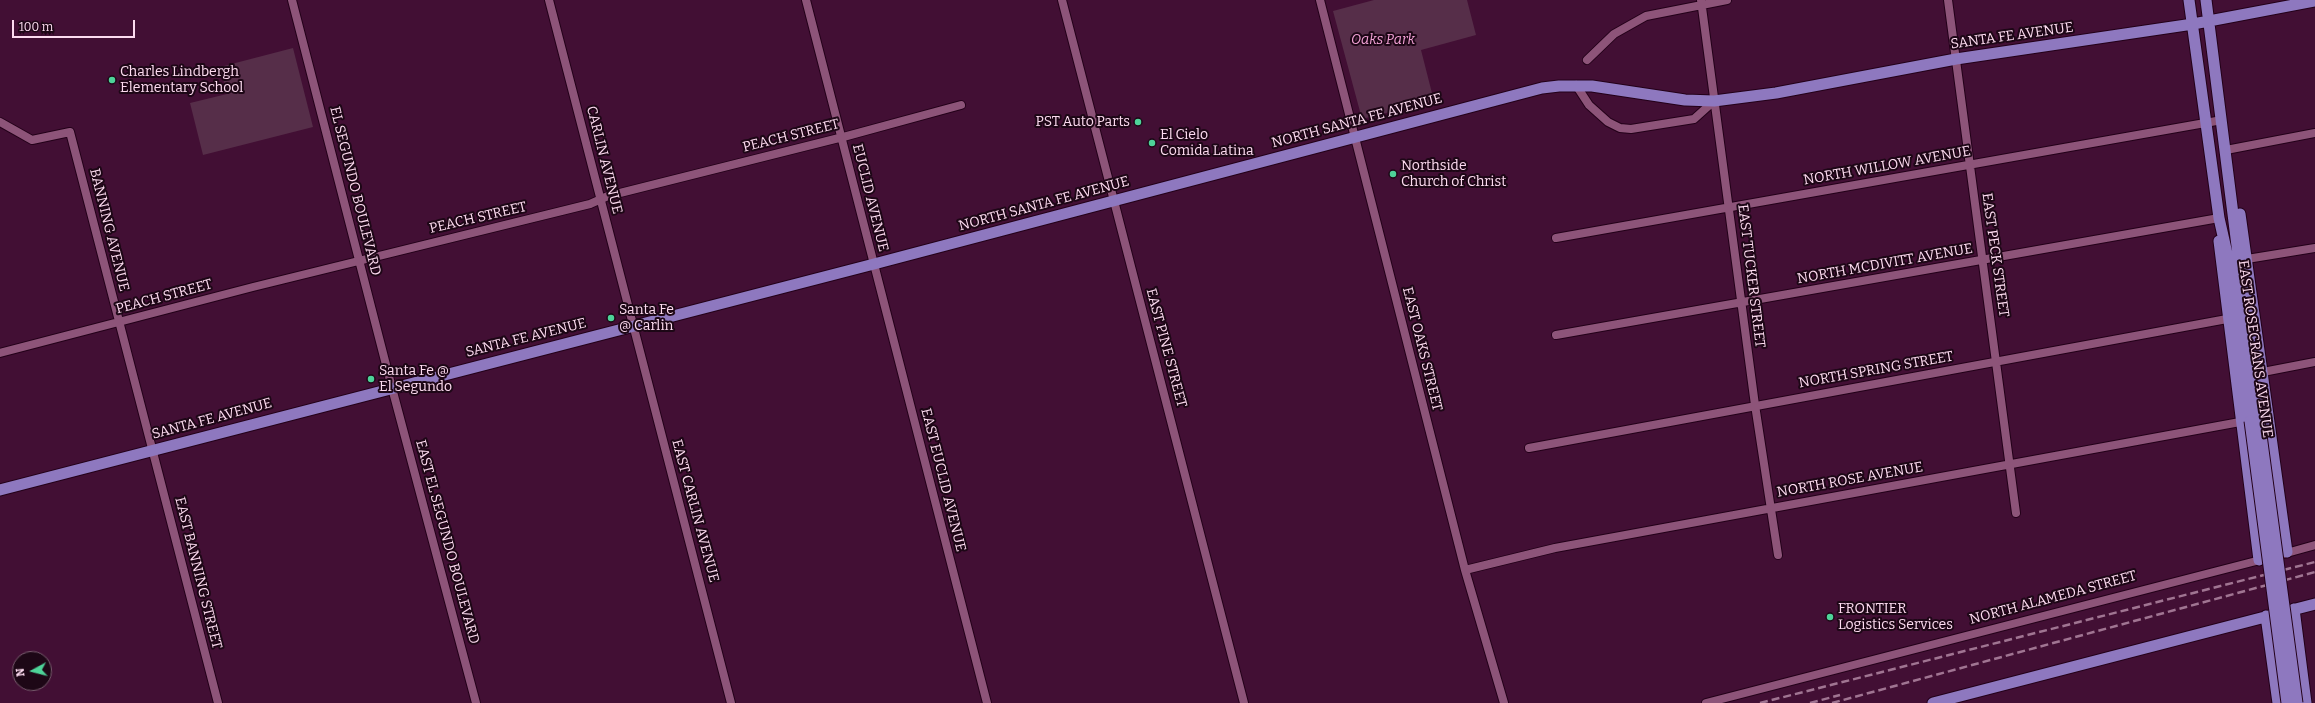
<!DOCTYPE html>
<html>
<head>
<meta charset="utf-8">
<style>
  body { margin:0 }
  #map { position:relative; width:2315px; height:703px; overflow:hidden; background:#420f34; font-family:Bitter,serif }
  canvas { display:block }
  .north { position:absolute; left:12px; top:651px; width:40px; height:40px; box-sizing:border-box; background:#1d0716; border:1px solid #775c6d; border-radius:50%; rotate:263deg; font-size:11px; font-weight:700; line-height:16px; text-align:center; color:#fddbf0 }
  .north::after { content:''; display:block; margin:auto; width:14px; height:18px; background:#4ed399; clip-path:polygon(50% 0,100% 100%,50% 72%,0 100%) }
  .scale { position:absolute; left:12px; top:20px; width:123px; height:18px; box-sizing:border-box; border:2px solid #fddbf0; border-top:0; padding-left:5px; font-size:12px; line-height:14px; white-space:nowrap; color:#fddbf0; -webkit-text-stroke:3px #1d0716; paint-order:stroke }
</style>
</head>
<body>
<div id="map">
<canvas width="2315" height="703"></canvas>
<div class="north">N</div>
<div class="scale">100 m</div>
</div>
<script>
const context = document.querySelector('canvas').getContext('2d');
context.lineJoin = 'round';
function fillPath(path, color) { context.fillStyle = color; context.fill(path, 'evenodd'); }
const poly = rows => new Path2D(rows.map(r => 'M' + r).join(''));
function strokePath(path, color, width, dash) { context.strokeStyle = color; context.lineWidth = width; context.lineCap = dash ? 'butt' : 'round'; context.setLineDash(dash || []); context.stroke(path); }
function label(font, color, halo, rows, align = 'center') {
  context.font = font + ' Bitter,serif'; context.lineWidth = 4; context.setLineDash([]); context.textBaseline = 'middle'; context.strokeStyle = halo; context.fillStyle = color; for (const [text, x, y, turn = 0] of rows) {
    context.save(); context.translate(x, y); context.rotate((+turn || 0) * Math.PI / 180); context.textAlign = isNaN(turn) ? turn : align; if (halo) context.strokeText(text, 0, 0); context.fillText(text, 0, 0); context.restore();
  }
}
fillPath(poly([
  [1374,0,1467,0,1476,35,1421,50,1434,101,1362,119,1333,11],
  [293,48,313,127,203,155,190,103,227,94,220,67]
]), '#562e49');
const minor = poly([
  [292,0,392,388,476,703],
  [549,0,731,703],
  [806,0,987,703],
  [1062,0,1244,703],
  [1320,0,1465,570,1504,703],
  [1701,0,1755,405,1778,555],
  [1948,0,2016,513],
  [1587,60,1614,34,1646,16,1727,0],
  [1576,85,1589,105,1608,122,1620,128,1631,129,1694,119,1714,101],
  [0,122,32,140,70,132,218,703],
  [2226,150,2315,133],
  [1556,238,2222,120],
  [2247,259,2315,248],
  [1556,335,2219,218],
  [0,353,253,287,590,204,608,196,847,136,961,105],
  [2263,372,2315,362],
  [1529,448,2227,319],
  [2283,554,2315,545],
  [1465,570,1555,548,2240,422],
  [1706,703,2264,559]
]);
const major = poly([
  [2189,0,2219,218,2230,267,2250,421],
  [2206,0,2259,420],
  [2240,214,2287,552],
  [2219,241,2259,560],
  [0,490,874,264,1542,88,1559,86,1592,86,1685,100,1714,101,1776,93,1956,59,2193,24,2315,1],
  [2294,609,2306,703],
  [2266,616,2278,703],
  [1933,703,2315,604]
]);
strokePath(minor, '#230019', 10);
strokePath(major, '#230019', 13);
strokePath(minor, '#8d5479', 8);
strokePath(major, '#8e78bf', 11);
strokePath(poly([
  [1760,703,2315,562],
  [1810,703,1840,695],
  [1832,703,2315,572]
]), '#a07592', 2.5, [8, 4]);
const majorBridge = poly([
  [2259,420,2297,703],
  [2250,421,2287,703]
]);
strokePath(majorBridge, '#230019', 13, []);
strokePath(majorBridge, '#8e78bf', 11);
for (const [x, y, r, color] of [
  [112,80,4,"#4ed399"],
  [1138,122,4,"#4ed399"],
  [1152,143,4,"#4ed399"],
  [1393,174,4,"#4ed399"],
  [611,318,4,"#4ed399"],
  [371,379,4,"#4ed399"],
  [1830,617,4,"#4ed399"]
]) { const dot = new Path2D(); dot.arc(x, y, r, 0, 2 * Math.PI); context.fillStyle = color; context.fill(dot); strokePath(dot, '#1d0716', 1.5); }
label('14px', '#fddbf0', '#1d0716', [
  ["SANTA FE AVENUE",2012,36,-8],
  ["NORTH SANTA FE AVENUE",1357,121,-15],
  ["PEACH STREET",791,136,-14],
  ["CARLIN AVENUE",604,160,76],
  ["NORTH WILLOW AVENUE",1887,166,-10],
  ["EL SEGUNDO BOULEVARD",355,191,76],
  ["EUCLID AVENUE",870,198,76],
  ["NORTH SANTA FE AVENUE",1044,204,-15],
  ["PEACH STREET",478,218,-13],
  ["BANNING AVENUE",109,230,76],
  ["EAST PECK STREET",1995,255,82],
  ["NORTH MCDIVITT AVENUE",1885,264,-10],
  ["EAST TUCKER STREET",1751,276,83],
  ["PEACH STREET",164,297,-15],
  ["SANTA FE AVENUE",526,338,-14],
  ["EAST PINE STREET",1166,348,75],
  ["EAST OAKS STREET",1422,349,76],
  ["EAST ROSECRANS AVENUE",2255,349,82],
  ["NORTH SPRING STREET",1876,370,-10],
  ["SANTA FE AVENUE",212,419,-15],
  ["EAST EUCLID AVENUE",943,480,76],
  ["NORTH ROSE AVENUE",1850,480,-10],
  ["EAST CARLIN AVENUE",695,511,75],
  ["EAST EL SEGUNDO BOULEVARD",447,542,75],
  ["EAST BANNING STREET",198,573,76],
  ["NORTH ALAMEDA STREET",2053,598,-15]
]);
label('italic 14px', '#f1a0d4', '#1d0716', [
  ["Oaks Park",1383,40]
]);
label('14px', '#fddbf0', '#1d0716', [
  ["Charles Lindbergh",120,72],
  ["Elementary School",120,88],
  ["PST Auto Parts",1130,122,"right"],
  ["El Cielo",1160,135],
  ["Comida Latina",1160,151],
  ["Northside",1401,166],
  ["Church of Christ",1401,182],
  ["Santa Fe",619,310],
  ["@ Carlin",619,326],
  ["Santa Fe @",379,371],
  ["El Segundo",379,387],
  ["FRONTIER",1838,609],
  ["Logistics Services",1838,625]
], 'left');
</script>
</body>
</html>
